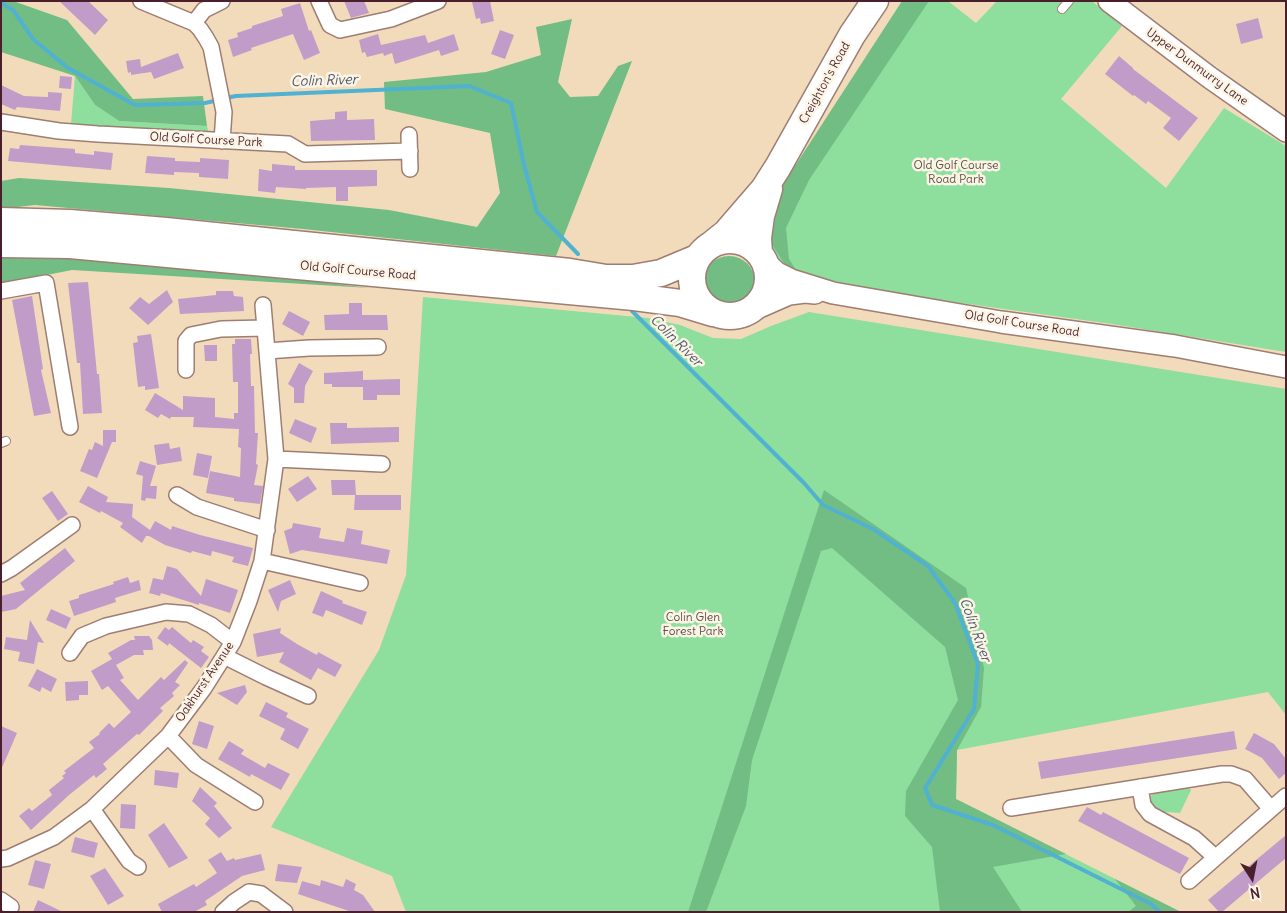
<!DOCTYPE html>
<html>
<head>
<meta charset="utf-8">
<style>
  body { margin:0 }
  #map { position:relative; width:1287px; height:913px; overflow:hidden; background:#f2dbbb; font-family:Delius,sans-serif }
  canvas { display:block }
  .frame { position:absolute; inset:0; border:2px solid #4a1f2b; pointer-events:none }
  .north { position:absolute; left:1227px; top:853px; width:50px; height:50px; -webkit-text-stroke:4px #fcf5e5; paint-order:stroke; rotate:169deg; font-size:14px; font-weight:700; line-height:20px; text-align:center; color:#4a1f2b }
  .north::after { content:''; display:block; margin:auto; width:18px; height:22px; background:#4a1f2b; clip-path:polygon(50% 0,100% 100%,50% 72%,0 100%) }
</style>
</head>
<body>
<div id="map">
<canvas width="1287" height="913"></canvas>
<div class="frame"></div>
<div class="north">N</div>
</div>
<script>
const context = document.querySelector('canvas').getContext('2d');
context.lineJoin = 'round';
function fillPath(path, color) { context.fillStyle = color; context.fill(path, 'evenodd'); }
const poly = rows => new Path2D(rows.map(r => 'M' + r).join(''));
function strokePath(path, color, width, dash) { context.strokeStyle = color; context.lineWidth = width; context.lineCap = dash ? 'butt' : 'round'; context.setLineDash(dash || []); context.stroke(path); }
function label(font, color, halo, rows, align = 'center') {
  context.font = font + ' Delius,sans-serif'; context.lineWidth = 5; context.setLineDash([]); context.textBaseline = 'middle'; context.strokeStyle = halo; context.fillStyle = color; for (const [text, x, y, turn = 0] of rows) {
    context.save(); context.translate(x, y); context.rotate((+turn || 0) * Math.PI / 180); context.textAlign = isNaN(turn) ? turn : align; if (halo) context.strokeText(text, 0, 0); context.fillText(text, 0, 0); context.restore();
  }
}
fillPath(poly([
  [928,1,948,1,976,23,997,1,1092,1,1122,26,1061,99,1166,188,1224,108,1286,146,1286,352,1112,324,817,283,784,271,767,244,780,189],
  [75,76,95,105,119,121,207,126,209,134,71,124],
  [423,297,648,318,680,325,713,338,741,339,771,326,809,312,1286,389,1286,715,1268,692,957,750,956,799,1181,912,406,912,392,876,271,827,379,650,406,575],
  [1186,786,1191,790,1180,813,1166,812,1163,814,1155,809,1150,801,1151,796,1157,791]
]), '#8ede9d');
fillPath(poly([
  [1,1,13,1,67,20,133,99,203,96,207,126,119,121,95,105,75,76,1,52],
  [902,1,929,1,809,180,786,228,789,259,796,270,787,268,771,243,780,189],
  [572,19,558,82,570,97,598,96,618,66,632,61,556,256,303,229,35,205,1,209,1,181,19,178,169,188,389,210,477,227,500,193,490,133,385,109,384,82,486,72,541,55,536,27],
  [1,254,103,257,370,288,72,270,1,284],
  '703 282a26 26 0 1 1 52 0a26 26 0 1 1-52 0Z',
  [824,490,966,588,984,668,981,707,957,750,956,799,1066,854,993,867,1022,912,940,912,932,847,905,816,906,791,958,700,945,647,832,548,821,551,752,760,746,806,706,912,688,912],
  [1115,879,1181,912,1128,912,1136,906]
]), '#72bd84');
strokePath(poly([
  [1,3,13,10,33,39,68,68,135,105,205,103,219,100],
  [226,98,236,96,469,86,511,103,524,165,537,212,578,254],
  [632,311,804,483,823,505,873,529,928,566,955,603,978,664,974,709,925,788,932,805,993,825,1151,904,1160,912]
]), '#51b1d0', 4);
fillPath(poly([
  [59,1,88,1,108,20,95,35],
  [344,1,364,1,369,13,351,18],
  [477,1,490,1,494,21,481,24,480,18,476,19,472,2],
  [300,3,309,31,311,30,320,53,304,60,293,34,251,48,252,50,233,57,228,40,238,37,237,33,252,28,252,26,283,16,281,9],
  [1258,18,1263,38,1241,44,1236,24],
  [500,30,514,35,505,59,491,54],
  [378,34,381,45,425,35,428,43,454,34,459,50,441,56,439,50,395,64,392,53,384,56,383,53,367,57,365,52,362,53,359,40],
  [178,53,184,68,154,79,151,72,131,75,131,72,128,73,126,61,140,59,141,67],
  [1119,56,1133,68,1133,69,1198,118,1179,141,1163,128,1171,118,1148,101,1146,104,1134,95,1133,96,1105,74],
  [60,76,72,77,71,89,59,88],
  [1,85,24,96,48,97,48,92,62,93,60,111,17,107,15,110,1,104],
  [347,111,347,120,374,119,375,140,311,141,310,121,335,119,335,112],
  [20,145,75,149,75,153,94,155,94,151,113,153,111,170,8,161,10,148,19,149],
  [147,156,175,158,175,161,200,162,200,158,229,160,228,179,199,177,199,173,174,172,174,175,145,173],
  [272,164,295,166,295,170,377,170,377,186,348,187,348,201,336,201,336,187,306,188,306,189,276,187,275,193,258,191,259,169,272,171],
  [88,282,97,374,99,374,102,413,83,414,80,363,77,363,68,283],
  [167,290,173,302,148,325,129,308,140,297,149,304],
  [216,291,233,291,234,296,243,297,244,311,180,314,178,299,216,295],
  [32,296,43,369,41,370,51,413,34,416,12,300],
  [349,303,362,303,362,315,387,315,388,330,325,330,324,315,349,314],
  [289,311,310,322,303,336,282,324],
  [151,334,159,388,145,390,145,386,138,387,133,343,138,342,137,336],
  [235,339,251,339,252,354,250,354,251,386,254,386,255,433,258,433,256,464,258,465,254,485,263,486,260,504,234,501,234,498,206,493,210,471,240,477,241,448,238,447,239,429,193,427,194,417,171,417,170,419,161,414,158,418,145,410,155,393,183,410,183,396,215,398,215,417,234,419,234,413,238,413,238,382,233,382,232,344,235,344],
  [204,345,217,345,217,361,205,361],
  [299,363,313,371,305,386,304,403,294,403,294,388,288,384],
  [363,371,363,387,332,387,332,384,324,384,324,373],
  [400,379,400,395,377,395,377,400,363,400,363,380],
  [295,419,317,428,311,443,289,433],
  [330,423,347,423,347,428,399,427,399,442,331,444],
  [103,430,116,430,116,442,112,442,97,478,80,471,89,449,92,450,95,442,103,446],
  [169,443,170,449,180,447,182,461,157,465,154,445],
  [197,453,212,456,208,478,193,475],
  [140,461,156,466,150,486,157,486,156,499,146,498,145,501,141,500,143,476,136,474],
  [308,476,317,489,297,502,288,489],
  [331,480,355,480,356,495,332,495],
  [88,486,108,497,106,502,133,504,132,517,150,530,155,521,171,530,172,526,200,535,253,548,248,566,232,562,234,557,212,551,211,556,192,551,191,553,165,545,149,536,146,536,142,543,120,527,123,523,101,511,100,513,79,502],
  [52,491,68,514,58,521,42,498],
  [355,495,401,495,401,510,354,510],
  [293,523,321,528,319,538,344,542,347,528,363,531,361,544,390,550,387,564,302,550,290,554,284,531,292,528],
  [65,548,75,561,16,609,1,612,1,596,25,590,20,583],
  [167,566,177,569,201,596,206,579,238,590,230,613,199,603,199,605,161,593,160,596,149,593,153,578,163,580],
  [128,577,130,583,139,580,141,590,115,598,116,602,74,616,69,601,79,598,79,595,114,584,113,582],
  [290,580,296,594,281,601,278,612,268,590],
  [321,591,343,601,342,603,367,612,362,625,326,610,323,617,312,613],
  [51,609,71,618,66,629,46,620],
  [30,620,44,643,38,642,34,664,18,661,20,652,4,649,6,637,27,640],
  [165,627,169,630,172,627,191,643,193,640,204,647,201,651,209,657,201,668,169,643,168,646,157,638],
  [281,628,280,633,297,644,317,655,318,652,342,665,335,677,318,668,311,680,279,662,284,652,257,657,253,634],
  [134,636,149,636,152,640,153,650,143,650,144,655,134,655,116,665,124,678,120,680,138,700,161,677,164,680,185,660,188,663,175,682,180,685,172,693,174,696,160,708,163,711,139,735,137,734,103,764,107,769,96,778,94,775,69,795,31,830,19,816,29,808,32,811,52,795,49,790,64,778,62,776,66,773,64,771,94,748,89,742,100,734,99,733,109,723,114,728,131,712,108,686,102,690,91,671,112,659,108,653,131,640,135,640],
  [37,669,57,679,51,692,42,687,40,692,28,686],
  [88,681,88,695,79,695,79,700,66,701,65,682],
  [245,685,247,692,237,705,217,693],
  [266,702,288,713,286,717,309,729,298,749,280,739,285,729,259,716],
  [199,721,214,726,207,749,192,744],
  [1,726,17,733,1,770],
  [1234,731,1237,749,1041,779,1038,762],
  [1254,733,1274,744,1286,759,1286,773,1279,779,1262,758,1245,749],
  [229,741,244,750,241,754,265,768,268,763,290,774,281,790,251,774,250,777,218,759],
  [155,770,179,773,177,788,154,785],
  [200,787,217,803,214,806,232,828,219,838,205,824,210,818,192,801],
  [121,804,136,805,135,829,120,828],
  [1087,807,1101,815,1103,812,1189,858,1180,874,1078,821],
  [164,823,188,858,169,868,148,835],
  [1286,835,1286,858,1222,912,1219,912,1208,900],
  [75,837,98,843,94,858,71,852],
  [221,852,227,861,234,858,235,860,261,854,265,870,242,876,205,901,207,905,194,912,162,912,158,904,194,884,196,887,217,873,208,860],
  [35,860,51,864,44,889,28,885],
  [278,864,302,867,297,883,275,881],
  [105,868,124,896,108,905,90,876],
  [346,879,356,884,354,890,363,895,375,912,352,912,298,894,302,881,320,886,321,880,343,887],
  [38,900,63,912,33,912]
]), '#c19cc9');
const lane = poly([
  [1062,9,1069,1],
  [1,443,6,441]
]);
const street = poly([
  [141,1,194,23,200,29,206,38,211,47,224,112,222,141],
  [319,1,330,25,340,30,391,19,438,1],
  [194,23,204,10,222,1],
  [1,122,59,131,98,134,288,144,305,154,410,151],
  [409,135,410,169],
  [1,291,46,283,70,427],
  [263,305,265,328],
  [267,351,309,348,378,347],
  [276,459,382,464],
  [177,495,197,507,267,530],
  [262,561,360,583],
  [1,574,12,568,72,525],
  [70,653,82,636,106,626,166,612,189,614,211,625,233,642],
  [224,656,266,677,308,696],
  [168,736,196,765,255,802],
  [1140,787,1143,805,1150,814,1194,838,1215,857],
  [1011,808,1222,774,1231,774,1245,779,1271,809],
  [92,809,129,861,138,867],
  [1,859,8,858,54,837,92,809,168,736,204,688,233,642,249,601,262,561,276,459,265,328,221,329,191,335,186,341,186,370],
  [1189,881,1286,796],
  [1,900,11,907],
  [223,912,234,902,249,892,261,894,285,912]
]);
const secondary = poly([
  [1109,1,1209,77,1286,131],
  [765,262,777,273,791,280,833,293,1001,322,1175,346,1286,367],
  [748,312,789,294,805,292,815,293]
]);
const highway = poly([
  [1,221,70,223,166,231,570,272,606,278,633,278,661,273,697,258],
  '692 278a38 38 0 1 1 76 0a38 38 0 1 1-76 0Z',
  [1,244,70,245,634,297,680,303,713,313],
  [711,245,726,233,764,189,778,167,852,35,875,1],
  [759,253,758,238,761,216,769,189]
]);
strokePath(lane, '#9e7d73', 10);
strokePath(street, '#9e7d73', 18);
strokePath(secondary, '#9e7d73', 24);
strokePath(highway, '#9e7d73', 29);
strokePath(lane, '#fff', 8);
strokePath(street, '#fff', 15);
strokePath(secondary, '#fff', 21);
strokePath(highway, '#fff', 26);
label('12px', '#4a1f2b', '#fcf5e5', [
  ["Upper Dunmurry Lane",1197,67,36],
  ["Creighton's Road",825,83,-61],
  ["Old Golf Course Park",206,140,3],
  ["Old Golf Course Road",358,271,5],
  ["Old Golf Course Road",1022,324,9],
  ["Oakhurst Avenue",205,682,-56]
]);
label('12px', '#5b4f48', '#fcf5e5', [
  ["Old Golf Course",956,166],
  ["Road Park",956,180],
  ["Colin Glen",693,618],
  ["Forest Park",693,632]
]);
label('italic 14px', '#4d596d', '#fcf5e5', [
  ["Colin River",324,81,-2],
  ["Colin River",676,341,45],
  ["Colin River",975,630,70]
]);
</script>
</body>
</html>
